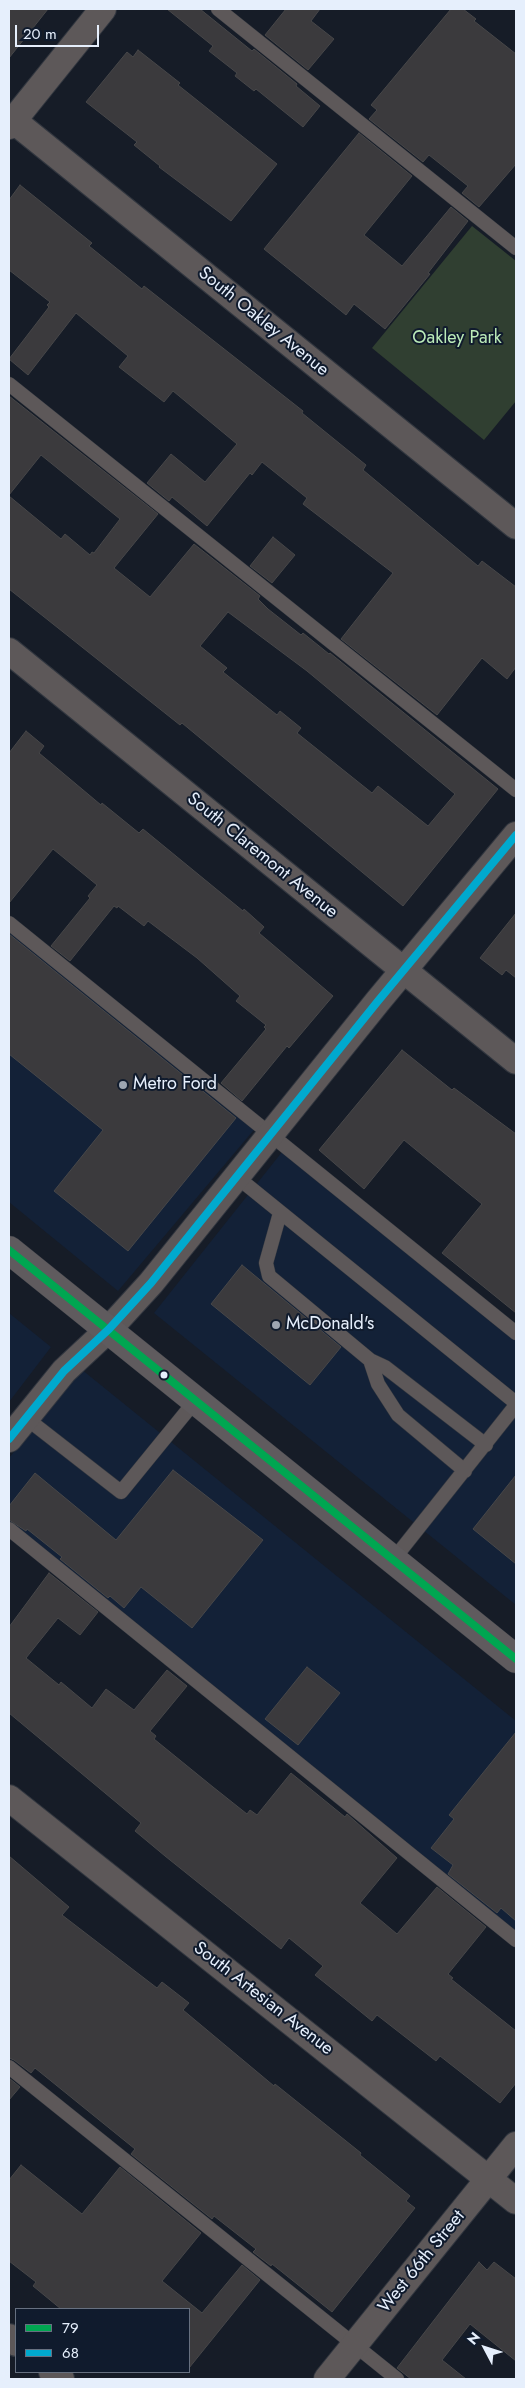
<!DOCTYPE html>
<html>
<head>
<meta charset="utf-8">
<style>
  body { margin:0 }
  #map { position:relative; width:525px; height:2388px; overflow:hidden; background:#161c27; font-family:Jost,sans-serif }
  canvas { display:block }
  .frame { position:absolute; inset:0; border:10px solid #e6effc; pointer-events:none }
  .legend { position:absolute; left:15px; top:2308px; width:175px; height:65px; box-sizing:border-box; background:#101b2d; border:1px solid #667080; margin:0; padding:6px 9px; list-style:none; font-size:15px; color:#e6effc }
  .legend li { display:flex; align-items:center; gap:10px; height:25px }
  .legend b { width:25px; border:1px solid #667080 }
  .north { position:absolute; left:460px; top:2323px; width:50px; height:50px; -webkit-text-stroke:4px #101b2d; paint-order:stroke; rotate:310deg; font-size:14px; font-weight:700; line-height:20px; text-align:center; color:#e6effc }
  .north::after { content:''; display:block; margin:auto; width:18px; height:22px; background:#e6effc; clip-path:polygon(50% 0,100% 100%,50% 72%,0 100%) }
  .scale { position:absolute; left:15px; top:25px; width:84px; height:22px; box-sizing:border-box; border:2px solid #e6effc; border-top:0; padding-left:6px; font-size:15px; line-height:18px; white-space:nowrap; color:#e6effc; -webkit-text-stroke:4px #101b2d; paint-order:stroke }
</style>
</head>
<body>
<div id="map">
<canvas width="525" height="2388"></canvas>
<div class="frame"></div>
<ul class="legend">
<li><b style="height:6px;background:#00a651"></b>79</li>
<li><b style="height:6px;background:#00a9ce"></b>68</li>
</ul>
<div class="north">N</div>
<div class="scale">20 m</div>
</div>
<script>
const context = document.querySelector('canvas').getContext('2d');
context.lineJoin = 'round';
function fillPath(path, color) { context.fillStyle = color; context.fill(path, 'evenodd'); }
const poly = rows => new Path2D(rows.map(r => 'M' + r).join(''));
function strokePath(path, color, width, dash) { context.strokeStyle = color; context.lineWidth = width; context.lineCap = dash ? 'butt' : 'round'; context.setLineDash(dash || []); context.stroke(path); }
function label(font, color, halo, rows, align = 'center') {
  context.font = font + ' Jost,sans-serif'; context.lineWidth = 4; context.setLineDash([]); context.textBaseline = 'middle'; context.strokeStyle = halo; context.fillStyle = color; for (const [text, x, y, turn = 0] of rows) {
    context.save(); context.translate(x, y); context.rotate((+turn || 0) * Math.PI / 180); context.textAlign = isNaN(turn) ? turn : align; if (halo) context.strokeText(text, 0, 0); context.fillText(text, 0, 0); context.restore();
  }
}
fillPath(poly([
  [9,923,258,1125,118,1291,9,1202],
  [286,1147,516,1333,516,1605,154,1313],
  [9,1313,51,1347,9,1402],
  [81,1369,516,1721,516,1940,9,1529,9,1458]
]), '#132137');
fillPath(poly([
  [472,226,516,261,516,401,484,440,372,348]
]), '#303f31');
const building = poly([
  [9,9,48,9,9,58,9,9],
  [167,9,200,9,252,51,254,49,297,84,296,86,320,106,303,127,256,89,254,91,235,76,237,73,209,51,213,46,167,9],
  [286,9,320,9,311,21,334,39,308,70,265,35,286,9],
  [451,9,463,9,476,19,474,21,516,54,516,164,479,207,462,193,468,186,429,155,423,162,369,119,377,110,371,105,451,9],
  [138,50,180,83,178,85,277,164,231,221,159,167,160,166,134,145,137,142,86,102,127,52,133,57,138,50],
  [359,133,412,176,364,235,402,266,451,207,468,221,428,273,430,274,385,329,354,304,346,315,264,249,359,133],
  [20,185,92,243,89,246,142,289,144,286,303,411,302,413,366,465,363,470,478,566,482,561,516,587,516,667,507,679,482,658,437,715,341,639,393,573,303,504,307,498,262,462,252,475,250,473,207,526,172,497,169,501,147,483,171,454,205,482,237,444,173,391,164,402,119,367,128,356,76,313,28,375,9,359,49,307,47,305,50,302,9,270,9,200,20,185],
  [9,396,158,514,114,568,150,597,194,544,260,596,258,599,268,609,301,635,303,633,329,654,330,653,498,789,403,906,182,723,180,725,9,589,9,496,61,539,65,534,90,555,92,552,94,553,120,519,41,455,9,495,9,396],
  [228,612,307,671,455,794,428,826,378,786,372,793,297,733,301,728,280,711,277,715,223,672,227,668,200,646,228,612],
  [273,537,295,555,272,583,250,566,273,537],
  [26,731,44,746,39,753,101,805,102,803,139,833,143,829,243,911,244,909,264,927,259,933,333,996,289,1048,287,1046,242,1101,221,1083,266,1029,264,1027,266,1025,236,1001,240,996,197,958,148,921,144,926,118,906,117,908,114,906,70,961,51,946,90,898,88,896,97,885,53,849,9,903,9,753,26,731],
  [516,913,516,978,506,970,502,975,480,958,516,913],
  [9,934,236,1118,128,1251,54,1191,103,1130,9,1054,9,934],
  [402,1050,452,1090,454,1088,516,1134,516,1313,442,1253,482,1204,404,1140,364,1189,319,1150,402,1050],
  [242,1265,341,1347,310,1385,211,1304,242,1265],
  [173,1470,263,1540,192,1628,141,1587,124,1608,110,1596,108,1598,60,1559,62,1557,27,1529,26,1531,9,1520,9,1506,35,1473,116,1540,173,1470],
  [516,1475,516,1564,473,1529,516,1475],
  [49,1573,98,1612,80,1635,58,1618,26,1658,59,1685,61,1682,92,1708,106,1689,134,1710,167,1670,187,1686,150,1731,156,1736,154,1739,213,1787,247,1814,250,1810,257,1815,291,1773,345,1817,347,1814,397,1858,360,1903,397,1934,437,1887,486,1927,448,1974,453,1978,451,1979,516,2031,516,2083,500,2103,440,2056,436,2061,377,2015,372,2021,345,1999,315,1975,323,1966,289,1938,281,1949,165,1856,135,1831,141,1823,9,1713,9,1627,49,1573],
  [307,1667,340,1693,298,1745,265,1719,307,1667],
  [516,1732,516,1921,501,1908,497,1913,448,1874,453,1865,431,1848,454,1819,449,1815,516,1732],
  [9,1856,69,1907,62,1915,157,1988,162,1982,189,2003,183,2010,274,2086,275,2084,361,2153,360,2155,410,2196,406,2201,415,2208,332,2312,272,2264,271,2266,253,2252,256,2249,214,2216,212,2219,131,2154,135,2149,35,2068,31,2073,14,2060,9,2058,9,1856],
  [9,2078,20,2087,9,2100,9,2078],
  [21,2165,82,2214,120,2167,201,2233,162,2281,202,2313,242,2265,260,2280,189,2368,189,2309,61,2309,33,2286,36,2282,9,2261,9,2180,21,2165],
  [479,2262,487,2270,494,2262,516,2279,516,2361,470,2324,442,2360,466,2379,411,2379,397,2368,479,2262]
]);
fillPath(building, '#3b3a3d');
strokePath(building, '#474749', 1);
const lane = poly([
  [218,9,516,248],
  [9,384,516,790],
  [9,923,516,1333],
  [237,1177,516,1403],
  [280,1213,266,1263,269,1276,370,1360,385,1367,486,1445],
  [370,1360,378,1384,398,1415,465,1471],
  [26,1418,121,1492,196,1400],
  [9,1529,516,1940],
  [393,1560,516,1405],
  [9,2067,397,2379]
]);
const street = poly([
  [9,117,516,526],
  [9,126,103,9],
  [9,651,516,1061],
  [9,1439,64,1371,109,1329,151,1283,378,1001,516,835],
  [9,1798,516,2201],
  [9,2337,16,2343],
  [52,2372,61,2379],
  [327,2379,516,2145]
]);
const secondary = poly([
  [9,1250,516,1659]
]);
strokePath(lane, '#31363f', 15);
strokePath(street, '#31363f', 28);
strokePath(secondary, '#31363f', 29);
strokePath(lane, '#5d5859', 14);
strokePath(street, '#5d5859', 26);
strokePath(secondary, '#5f5b5e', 28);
strokePath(poly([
  [9,1250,516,1659]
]), '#00a651', 8);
strokePath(poly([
  [9,1439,64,1371,109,1329,151,1283,378,1001,516,835]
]), '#00a9ce', 8);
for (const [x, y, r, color] of [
  [123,1085,5,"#9da5b1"],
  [276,1325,5,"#9da5b1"],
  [164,1375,4.5,"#e6effc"]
]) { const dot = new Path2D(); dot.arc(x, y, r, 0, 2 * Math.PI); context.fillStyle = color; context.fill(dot); strokePath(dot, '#101b2d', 2); }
label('18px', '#e6effc', '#101b2d', [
  ["South Oakley Avenue",263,322,39],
  ["South Claremont Avenue",262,856,39],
  ["South Artesian Avenue",263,1999,38],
  ["West 66th Street",422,2262,-51]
]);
label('18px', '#bbeab8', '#101b2d', [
  ["Oakley Park",457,339]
]);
label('18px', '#e6effc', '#101b2d', [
  ["Metro Ford",133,1085],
  ["McDonald's",286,1325]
], 'left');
</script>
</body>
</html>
